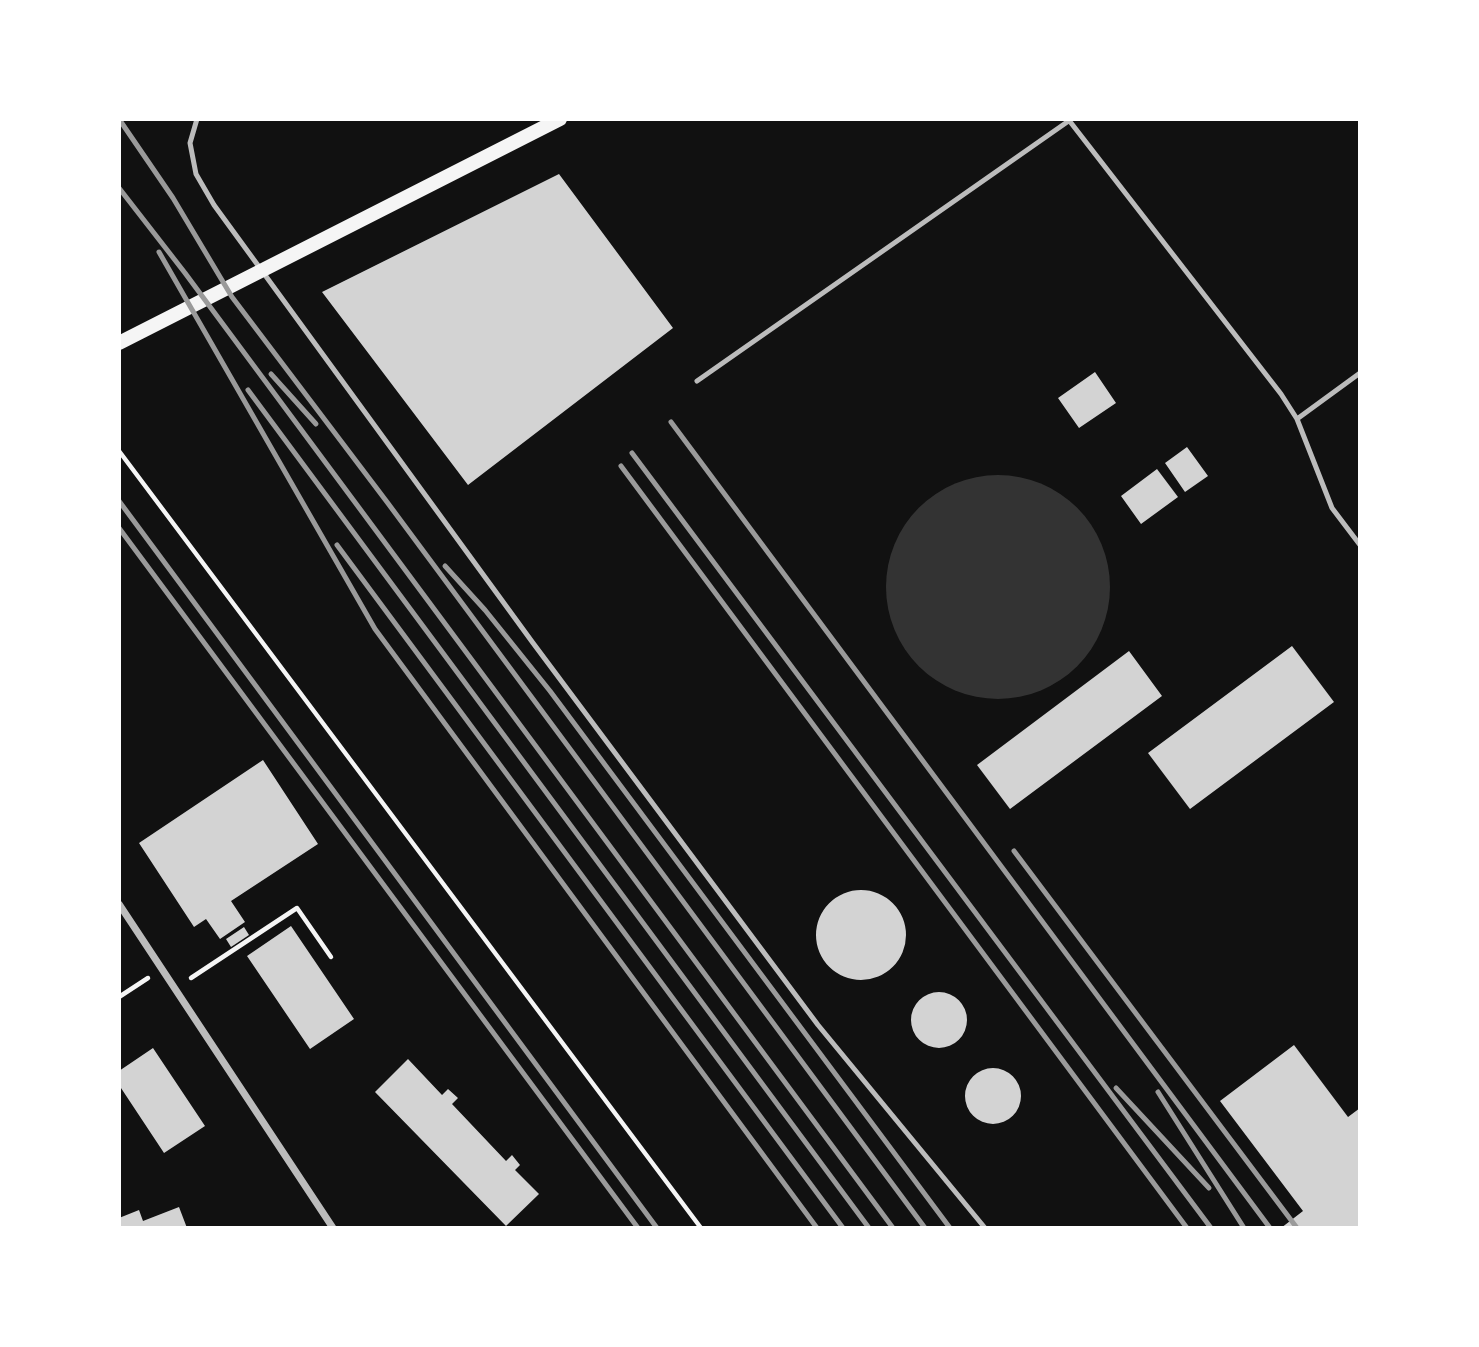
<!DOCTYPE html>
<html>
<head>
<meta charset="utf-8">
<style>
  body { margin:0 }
  #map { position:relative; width:1479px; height:1347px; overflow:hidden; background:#111; font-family:"Exo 2",sans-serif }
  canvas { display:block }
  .frame { position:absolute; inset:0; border:121px solid #fff; pointer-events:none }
</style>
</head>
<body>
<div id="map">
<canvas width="1479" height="1347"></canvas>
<div class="frame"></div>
</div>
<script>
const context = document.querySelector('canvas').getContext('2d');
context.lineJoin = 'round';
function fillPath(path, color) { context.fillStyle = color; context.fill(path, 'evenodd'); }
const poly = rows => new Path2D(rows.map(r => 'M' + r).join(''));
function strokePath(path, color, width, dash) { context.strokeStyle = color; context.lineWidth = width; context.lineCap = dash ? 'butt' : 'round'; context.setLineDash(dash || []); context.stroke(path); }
fillPath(poly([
  '886 587a112 112 0 1 1 224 0a112 112 0 1 1-224 0Z'
]), '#333');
fillPath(poly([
  [559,174,673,328,468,485,322,292],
  [1095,372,1116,403,1079,428,1058,398],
  [1187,447,1208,476,1185,492,1165,463],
  [1157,469,1178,497,1141,524,1121,496],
  [1292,646,1334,702,1190,809,1148,753],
  [1129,651,1162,696,1010,809,977,765],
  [263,760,318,844,231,901,245,922,220,939,206,919,194,927,139,843],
  '816 935a45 45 0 1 1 90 0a45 45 0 1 1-90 0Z',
  [291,926,354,1019,310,1049,247,956],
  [244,927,249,935,231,947,226,939],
  '911 1020a28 28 0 1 1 56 0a28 28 0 1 1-56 0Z',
  [1294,1045,1348,1117,1360,1108,1360,1228,1281,1228,1303,1211,1220,1101],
  [153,1048,205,1126,164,1153,119,1085,119,1071],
  [408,1059,442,1095,448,1089,458,1098,452,1104,506,1161,512,1155,520,1165,515,1170,539,1194,506,1226,375,1092],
  '965 1096a28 28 0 1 1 56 0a28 28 0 1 1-56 0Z',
  [179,1207,187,1228,119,1228,119,1218,139,1210,143,1221]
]), '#d3d3d3');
strokePath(poly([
  [119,451,701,1228],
  [191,978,297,908,331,957],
  [119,997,148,978]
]), '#f5f5f5', 4.5);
strokePath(poly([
  [197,119,190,143,196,174,214,205,533,643,818,1025,985,1228],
  [1068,119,1281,394,1297,419,1332,508,1360,545],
  [697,381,1070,120],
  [1297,419,1360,373]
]), '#bcbcbc', 5);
strokePath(poly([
  [119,904,333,1228]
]), '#bcbcbc', 7);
strokePath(poly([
  [119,343,560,119]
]), '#f5f5f5', 14);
strokePath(poly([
  [119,119,173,198,232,297,387,502,925,1228],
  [119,188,185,273,893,1228],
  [159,252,375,629,817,1228],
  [271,374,316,424],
  [248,390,869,1228],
  [671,422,1270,1228],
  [632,453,1211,1228],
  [621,466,1187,1228],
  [119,501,657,1228],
  [119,528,638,1228],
  [337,545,843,1228],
  [445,566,485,610,550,691,950,1228],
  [1014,851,1297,1228],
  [1116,1088,1209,1188],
  [1158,1092,1244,1228]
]), '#9a9a9a', 5);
</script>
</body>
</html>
